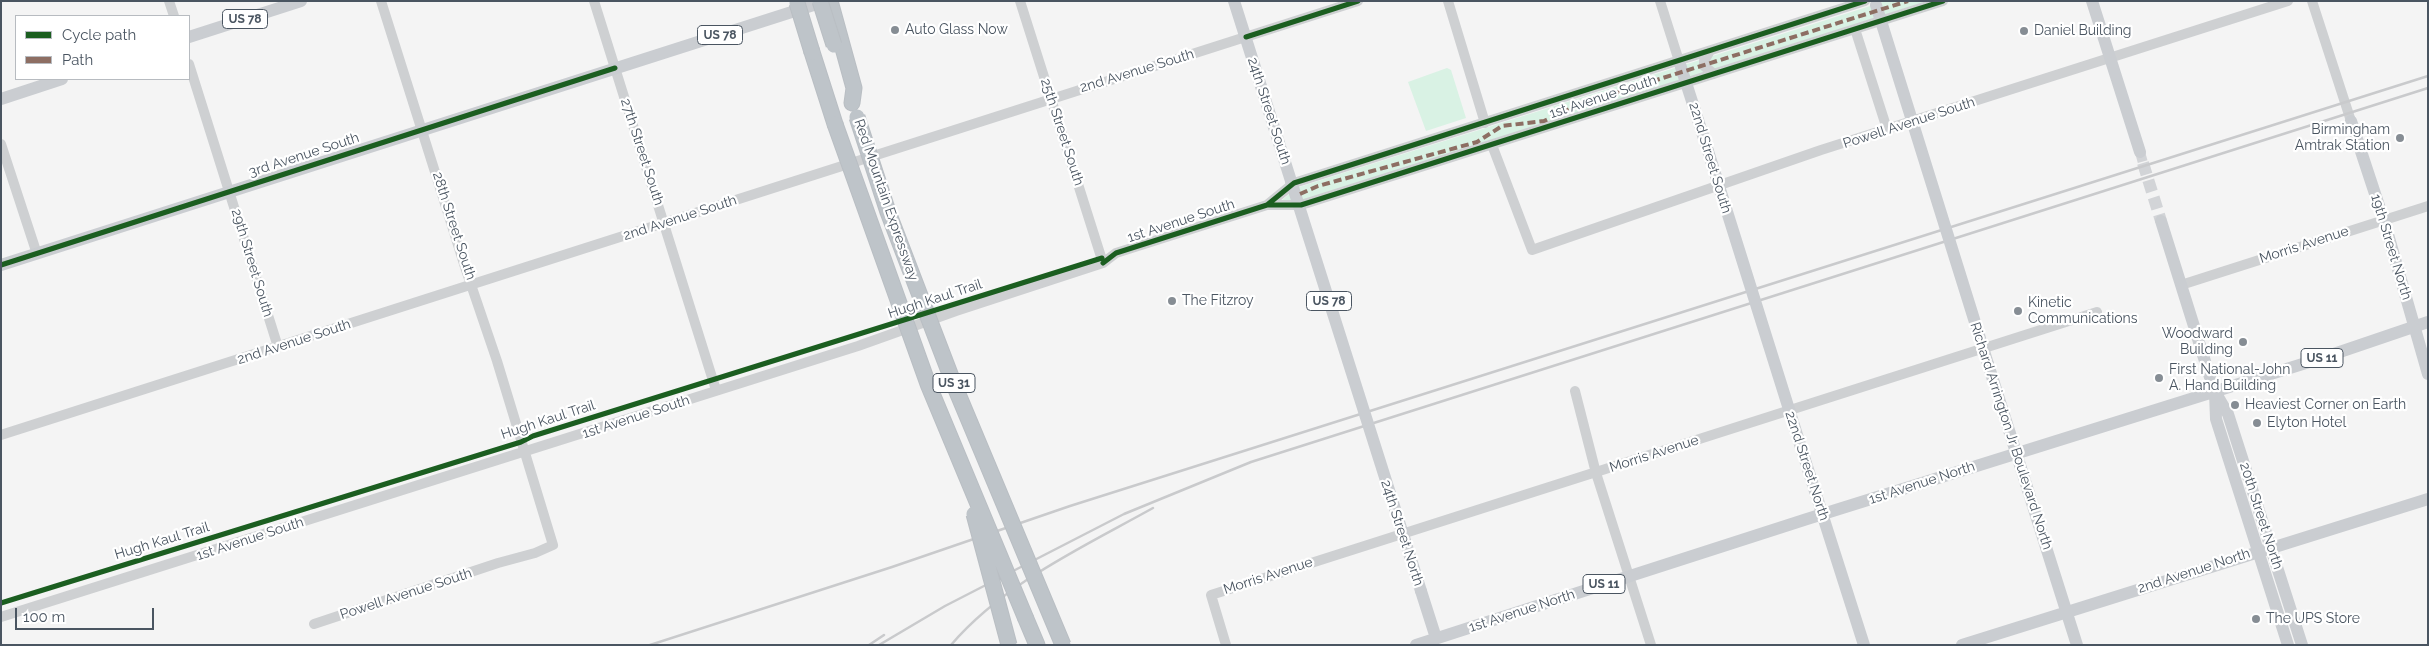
<!DOCTYPE html>
<html>
<head>
<meta charset="utf-8">
<style>
	body { margin:0 }
	#map { position:relative; width:2429px; height:646px; overflow:hidden; background:#f4f4f4; font-family:Raleway,sans-serif }
	canvas { display:block }
	.frame { position:absolute; inset:0; border:2px solid #4a5561; pointer-events:none }
	.legend { position:absolute; left:15px; top:15px; width:175px; height:65px; box-sizing:border-box; background:#fff; border:1px solid #b7bbc0; margin:0; padding:6px 9px; list-style:none; font-size:15px; color:#4a5561 }
	.legend li { display:flex; align-items:center; gap:10px; height:25px }
	.legend b { width:25px; border:1px solid #b7bbc0 }
	.scale { position:absolute; left:15px; top:608px; width:139px; height:22px; box-sizing:border-box; border:2px solid #4a5561; border-top:0; padding-left:6px; font-size:15px; line-height:18px; white-space:nowrap; color:#4a5561; -webkit-text-stroke:4px #fff; paint-order:stroke }
</style>
</head>
<body>
<div id="map">
<canvas width="2429" height="646"></canvas>
<div class="frame"></div>
<ul class="legend">
<li><b style="height:6px;background:#1b5e20"></b>Cycle path</li>
<li><b style="height:6px;background:#8d6e63"></b>Path</li>
</ul>
<div class="scale">100 m</div>
</div>
<script>
const g = document.querySelector('canvas').getContext('2d');
g.lineJoin = 'round';
function fill(path, color) {
  g.fillStyle = color;
  g.fill(path, 'evenodd');
}
function stroke(path, color, width, dash) {
  g.strokeStyle = color;
  g.lineWidth = width;
  g.lineCap = dash ? 'butt' : 'round';
  g.setLineDash(dash || []);
  g.stroke(path);
}
function drawText(font, color, halo, rows, align = 'center') {
  g.font = font + ' Raleway,sans-serif';
  g.lineWidth = 4.5;
  g.setLineDash([]);
  g.textBaseline = 'middle';
  g.strokeStyle = halo;
  g.fillStyle = color;
  for (const [text, x, y, turn = 0] of rows) {
    g.save();
    g.translate(x, y);
    g.rotate((+turn || 0) * Math.PI / 180);
    g.textAlign = isNaN(turn) ? turn : align;
    if (halo) g.strokeText(text, 0, 0);
    g.fillText(text, 0, 0);
    g.restore();
  }
}
const green = new Path2D(`
	M 1886,1 L 1928,1 L 1300,201 L 1281,201 L 1296,188 Z
	M 1447,68 L 1451,70 L 1466,118 L 1426,131 L 1408,82 Z`);
const minorTunnel = new Path2D(`
	M 2140,152 L 2143,163`);
const majorTunnel = new Path2D(`
	M 2143,163 L 2161,221`);
const minor = new Path2D(`
	M 169,1 L 174,16
	M 594,1 L 716,390
	M 1020,1 L 1103,263
	M 1448,1 L 1485,123
	M 1660,1 L 1679,61
	M 2312,1 L 2351,121
	M 1855,29 L 1887,129
	M 1710,51 L 1704,61 L 1704,66 L 1714,74
	M 189,64 L 278,347
	M 1,144 L 37,254
	M 1492,145 L 1532,250 L 1821,150 L 2288,1
	M 1267,205 L 1294,183 L 1865,1
	M 2181,285 L 2428,206
	M 1575,391 L 1596,473 L 1651,645
	M 1,435 L 1358,1
	M 1,617 L 858,346 L 956,311 L 1103,263 L 1116,253 L 1267,205 L 1301,205 L 1943,1
	M 314,624 L 498,563 L 535,553 L 553,545 L 497,361 L 465,267 L 381,1
	M 1226,645 L 1211,595 L 2097,312`);
const major = new Path2D(`
	M 1234,1 L 1291,181
	M 2092,1 L 2140,152
	M 189,37 L 301,1
	M 1679,61 L 1708,151
	M 1,99 L 62,79
	M 2351,121 L 2385,224 L 2428,374
	M 2161,221 L 2214,390 L 2228,414 L 2302,645
	M 1,265 L 826,1
	M 1988,364 L 2077,645
	M 2215,393 L 2216,419 L 2288,645
	M 1798,438 L 1864,645
	M 1421,591 L 1436,638
	M 1416,645 L 1807,519 L 2325,357 L 2428,322
	M 1962,645 L 2428,499`);
const highway = new Path2D(`
	M 830,1 L 854,88 L 852,103
	M 812,52 L 835,124
	M 1026,619 L 1037,645`);
const rail = new Path2D(`
	M 650,645 L 892,567 L 1070,506 L 2428,76
	M 869,645 L 884,635
	M 879,645 L 945,606 L 1124,514 L 1251,462 L 2428,88
	M 951,645 C 1004,583 1083,547 1153,508`);
const majorBridge = new Path2D(`
	M 1876,5 L 1988,364
	M 1708,151 L 1798,438
	M 1291,181 L 1421,591`);
const highwayBridge = new Path2D(`
	M 820,1 L 834,45
	M 797,3 L 812,52
	M 857,117 L 888,212 L 955,387 L 1063,645
	M 835,124 L 928,384 L 1026,619
	M 974,514 L 1009,645`);
const quiet = new Path2D(`
	M 1300,194 L 1318,186 L 1477,142 L 1502,126 L 1544,121 L 1580,104 L 1908,1`);
const cycleway = new Path2D(`
	M 1246,37 L 1358,1
	M 1267,205 L 1294,183 L 1865,1
	M 1103,263 L 1116,253 L 1267,205 L 1301,205 L 1943,1
	M 1,265 L 615,68
	M 1,603 L 521,442 L 533,436 L 1102,258`);
const markers = [
	[895,30,5,"#868d94"],
	[2024,31,5,"#868d94"],
	[2400,138,5,"#868d94"],
	[1172,301,5,"#868d94"],
	[2018,311,5,"#868d94"],
	[2243,342,5,"#868d94"],
	[2159,378,5,"#868d94"],
	[2235,405,5,"#868d94"],
	[2257,423,5,"#868d94"],
	[2256,619,5,"#868d94"]
];
const shields = [
	[245,19,45],
	[720,35,45],
	[1329,301,45],
	[2322,358,42],
	[954,383,42],
	[1604,584,42]
];
const shieldNames = [
	["US 78",245,19],
	["US 78",720,35],
	["US 78",1329,301],
	["US 11",2322,358],
	["US 31",954,383],
	["US 11",1604,584]
];
const poiNames = [
	["Auto Glass Now",905,30],
	["Daniel Building",2034,31],
	["Birmingham",2390,130,"right"],
	["Amtrak Station",2390,146,"right"],
	["The Fitzroy",1182,301],
	["Kinetic",2028,303],
	["Communications",2028,319],
	["Woodward",2233,334,"right"],
	["Building",2233,350,"right"],
	["First National-John",2169,370],
	["A. Hand Building",2169,386],
	["Heaviest Corner on Earth",2245,405],
	["Elyton Hotel",2267,423],
	["The UPS Store",2266,619]
];
const streetNames = [
	["2nd Avenue South",1137,71,-17],
	["1st Avenue South",1603,97,-18],
	["24th Street South",1269,111,72],
	["Powell Avenue South",1909,123,-18],
	["25th Street South",1062,132,72],
	["27th Street South",642,152,72],
	["3rd Avenue South",304,155,-18],
	["22nd Street South",1710,158,73],
	["Red Mountain Expressway",886,200,71],
	["2nd Avenue South",680,218,-18],
	["1st Avenue South",1181,221,-18],
	["28th Street South",454,226,72],
	["Morris Avenue",2304,245,-18],
	["19th Street North",2391,247,73],
	["29th Street South",252,263,73],
	["Hugh Kaul Trail",935,299,-18],
	["2nd Avenue South",294,342,-18],
	["1st Avenue South",636,417,-18],
	["Hugh Kaul Trail",548,420,-18],
	["Richard Arrington Jr Boulevard North",2011,436,72],
	["Morris Avenue",1654,454,-18],
	["22nd Street North",1807,466,72],
	["1st Avenue North",1922,483,-18],
	["20th Street North",2261,516,72],
	["24th Street North",1402,533,72],
	["1st Avenue South",250,539,-18],
	["Hugh Kaul Trail",162,541,-17],
	["2nd Avenue North",2194,571,-18],
	["Morris Avenue",1268,576,-18],
	["Powell Avenue South",406,594,-18],
	["1st Avenue North",1522,611,-18]
];
fill(green, '#d9f2e4');
stroke(minorTunnel, '#d2d4d7', 10, [10, 5]);
stroke(majorTunnel, '#d2d4d7', 12, [12, 6]);
stroke(highway, '#b9bec3', 17);
stroke(minor, '#ced0d2', 10);
stroke(major, '#cacdd1', 12);
stroke(highway, '#bec4c9', 15);
stroke(rail, '#c9cacc', 2.5);
stroke(highwayBridge, '#b9bec3', 17, []);
stroke(majorBridge, '#cacdd1', 12);
stroke(highwayBridge, '#bec4c9', 15);
stroke(quiet, '#8d6e63', 4, [8, 4]);
stroke(cycleway, '#1b5e20', 5);
for (const [x, y, r, color] of markers) {
  const dot = new Path2D();
  dot.arc(x, y, r, 0, 2 * Math.PI);
  g.fillStyle = color;
  g.fill(dot);
  stroke(dot, '#fff', 2);
}
for (const [x, y, w] of shields) {
  const box = new Path2D();
  box.roundRect(x - w / 2, y - 9.5, w, 19, 4);
  g.fillStyle = '#fff';
  g.fill(box);
  stroke(box, '#4a5561', 1);
}
drawText('bold 12px', '#4a5561', null, shieldNames);
drawText('14px', '#4a5561', '#fff', poiNames, 'left');
drawText('14px', '#4a5561', '#fff', streetNames);
</script>
</body>
</html>
